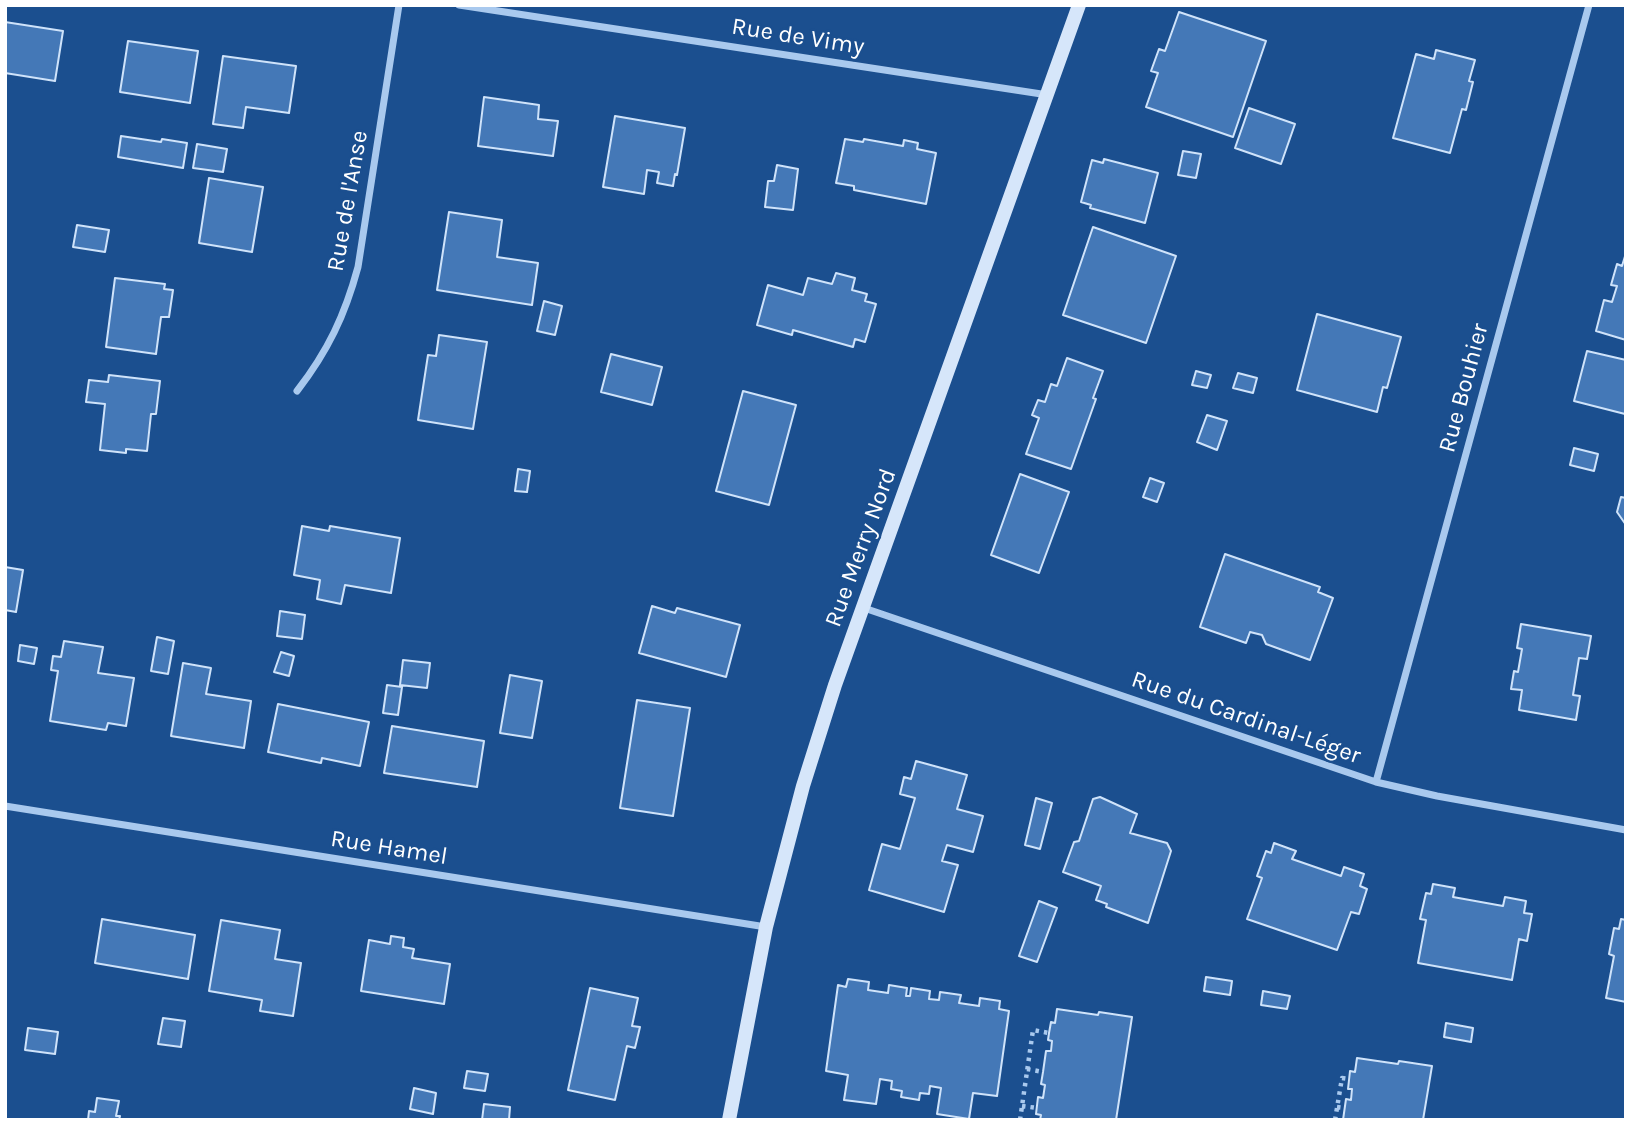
<!DOCTYPE html>
<html>
<head>
<meta charset="utf-8">
<style>
	body { margin:0 }
	#map { position:relative; width:1631px; height:1125px; overflow:hidden; background:#1b4f8f; font-family:Karla,sans-serif }
	canvas { display:block }
	.frame { position:absolute; inset:0; border:7px solid #fff; pointer-events:none }
</style>
</head>
<body>
<div id="map">
<canvas width="1631" height="1125"></canvas>
<div class="frame"></div>
</div>
<script>
const g = document.querySelector('canvas').getContext('2d');
g.lineJoin = 'round';
function fill(path, color) {
  g.fillStyle = color;
  g.fill(path, 'evenodd');
}
function stroke(path, color, width, dash) {
  g.strokeStyle = color;
  g.lineWidth = width;
  g.lineCap = dash ? 'butt' : 'round';
  g.setLineDash(dash || []);
  g.stroke(path);
}
function drawText(font, color, halo, rows, align = 'center') {
  g.font = font + ' Karla,sans-serif';
  g.lineWidth = 5;
  g.setLineDash([]);
  g.textBaseline = 'middle';
  g.strokeStyle = halo;
  g.fillStyle = color;
  for (const [text, x, y, turn = 0] of rows) {
    g.save();
    g.translate(x, y);
    g.rotate((+turn || 0) * Math.PI / 180);
    g.textAlign = isNaN(turn) ? turn : align;
    if (halo) g.strokeText(text, 0, 0);
    g.fillText(text, 0, 0);
    g.restore();
  }
}
const building = new Path2D(`
	M 1179,12 L 1266,41 L 1233,137 L 1146,107 L 1158,73 L 1151,71 L 1159,49 L 1165,51 Z
	M 5,22 L 63,31 L 55,81 L 5,73 Z
	M 128,41 L 198,51 L 190,103 L 120,92 Z
	M 1436,50 L 1475,60 L 1469,81 L 1473,82 L 1466,110 L 1462,109 L 1450,153 L 1393,138 L 1416,54 L 1434,59 Z
	M 223,56 L 296,66 L 289,113 L 246,107 L 243,128 L 213,124 Z
	M 484,97 L 539,105 L 538,119 L 558,121 L 553,156 L 478,146 Z
	M 1249,108 L 1295,124 L 1281,164 L 1235,148 Z
	M 615,116 L 685,128 L 677,175 L 675,174 L 673,186 L 657,183 L 659,172 L 647,170 L 644,194 L 603,187 Z
	M 121,136 L 161,142 L 162,139 L 187,143 L 183,168 L 118,157 Z
	M 845,139 L 863,142 L 864,139 L 903,146 L 904,140 L 918,143 L 917,149 L 936,153 L 926,204 L 854,190 L 854,186 L 836,183 Z
	M 197,144 L 227,149 L 223,172 L 193,168 Z
	M 1183,151 L 1201,154 L 1196,178 L 1178,175 Z
	M 1104,159 L 1158,173 L 1145,223 L 1090,208 L 1091,205 L 1081,202 L 1092,160 L 1103,163 Z
	M 777,165 L 798,169 L 793,210 L 765,207 L 768,181 L 774,181 Z
	M 209,178 L 263,187 L 252,252 L 199,243 Z
	M 449,212 L 502,220 L 497,257 L 538,263 L 532,305 L 437,290 Z
	M 77,225 L 109,230 L 105,252 L 73,247 Z
	M 1093,227 L 1176,256 L 1146,343 L 1063,315 Z
	M 1626,253 L 1626,340 L 1596,331 L 1604,300 L 1612,302 L 1617,286 L 1611,285 L 1617,264 L 1622,266 Z
	M 836,273 L 855,278 L 852,290 L 867,294 L 865,301 L 876,304 L 865,342 L 855,339 L 853,347 L 793,330 L 792,335 L 757,325 L 768,285 L 803,295 L 808,278 L 832,284 Z
	M 115,278 L 165,284 L 164,289 L 173,290 L 169,317 L 161,317 L 156,354 L 106,347 Z
	M 544,301 L 562,306 L 555,335 L 537,331 Z
	M 1317,314 L 1401,337 L 1387,388 L 1383,387 L 1377,412 L 1297,390 Z
	M 439,335 L 487,342 L 473,429 L 418,420 L 428,355 L 436,356 Z
	M 1587,351 L 1626,360 L 1625,414 L 1574,401 Z
	M 611,354 L 662,367 L 652,405 L 601,392 Z
	M 1067,358 L 1103,371 L 1093,398 L 1096,399 L 1071,469 L 1026,454 L 1039,418 L 1032,415 L 1038,400 L 1045,402 L 1051,384 L 1057,386 Z
	M 1196,371 L 1211,375 L 1207,388 L 1192,385 Z
	M 1238,373 L 1257,378 L 1253,393 L 1233,388 Z
	M 109,375 L 160,381 L 156,414 L 151,414 L 147,451 L 126,449 L 126,453 L 100,450 L 105,404 L 86,402 L 89,380 L 108,382 Z
	M 743,391 L 796,405 L 769,505 L 716,491 Z
	M 1207,415 L 1227,421 L 1217,450 L 1197,442 Z
	M 1574,448 L 1598,454 L 1594,471 L 1570,465 Z
	M 518,469 L 530,471 L 527,492 L 515,491 Z
	M 1020,474 L 1069,492 L 1039,573 L 991,555 Z
	M 1150,478 L 1164,483 L 1157,502 L 1143,497 Z
	M 1621,497 L 1626,498 L 1626,525 L 1617,512 Z
	M 302,526 L 329,531 L 330,526 L 400,538 L 391,593 L 345,585 L 341,604 L 317,599 L 320,580 L 294,575 Z
	M 1225,554 L 1320,587 L 1318,592 L 1333,598 L 1310,660 L 1266,644 L 1262,635 L 1250,632 L 1246,643 L 1200,627 Z
	M 5,567 L 23,570 L 16,612 L 5,610 Z
	M 652,606 L 675,613 L 677,608 L 740,625 L 726,677 L 639,653 Z
	M 280,611 L 305,615 L 302,639 L 277,636 Z
	M 1521,624 L 1591,636 L 1587,659 L 1579,658 L 1573,695 L 1580,696 L 1576,720 L 1519,710 L 1522,690 L 1511,689 L 1514,671 L 1518,672 L 1522,649 L 1517,648 Z
	M 157,637 L 174,641 L 168,674 L 151,671 Z
	M 64,641 L 103,647 L 98,673 L 134,678 L 126,726 L 108,723 L 106,730 L 50,721 L 58,671 L 51,670 L 53,656 L 61,657 Z
	M 20,645 L 37,648 L 34,664 L 18,661 Z
	M 281,652 L 294,656 L 289,676 L 274,672 Z
	M 403,660 L 430,663 L 427,688 L 400,685 Z
	M 183,663 L 211,668 L 206,694 L 251,701 L 244,748 L 171,736 Z
	M 510,675 L 542,681 L 532,738 L 500,733 Z
	M 387,685 L 402,687 L 398,715 L 383,713 Z
	M 637,700 L 690,708 L 673,816 L 620,808 Z
	M 278,704 L 369,722 L 360,766 L 322,758 L 321,763 L 268,752 Z
	M 392,726 L 484,741 L 477,787 L 384,773 Z
	M 916,761 L 967,775 L 957,809 L 983,816 L 973,852 L 947,845 L 942,861 L 958,865 L 944,912 L 869,890 L 882,844 L 900,849 L 915,798 L 900,794 L 904,777 L 911,779 Z
	M 1100,797 L 1137,814 L 1130,833 L 1167,843 L 1171,851 L 1148,923 L 1106,907 L 1107,904 L 1096,900 L 1101,886 L 1063,872 L 1074,842 L 1079,841 L 1093,799 Z
	M 1036,798 L 1052,803 L 1040,849 L 1025,845 Z
	M 1274,843 L 1296,851 L 1292,859 L 1341,876 L 1344,867 L 1364,874 L 1360,886 L 1367,889 L 1359,914 L 1351,912 L 1337,950 L 1247,919 L 1262,878 L 1257,876 L 1266,851 L 1271,853 Z
	M 1433,884 L 1455,888 L 1453,897 L 1503,906 L 1505,897 L 1526,901 L 1524,913 L 1532,914 L 1527,941 L 1519,939 L 1512,980 L 1418,963 L 1426,920 L 1420,919 L 1426,893 L 1431,894 Z
	M 1039,901 L 1057,908 L 1037,962 L 1019,956 Z
	M 102,919 L 195,935 L 188,979 L 95,963 Z
	M 1621,919 L 1626,920 L 1626,1002 L 1606,998 L 1614,956 L 1609,954 L 1614,928 L 1619,929 Z
	M 221,920 L 280,930 L 275,959 L 301,963 L 293,1016 L 260,1011 L 262,1000 L 209,991 Z
	M 391,936 L 404,938 L 403,947 L 414,949 L 412,958 L 450,964 L 444,1004 L 361,991 L 369,940 L 390,944 Z
	M 1206,977 L 1232,981 L 1230,995 L 1204,991 Z
	M 848,979 L 869,982 L 868,990 L 888,993 L 889,985 L 907,988 L 906,996 L 910,996 L 911,988 L 930,991 L 929,999 L 939,1000 L 940,992 L 961,995 L 959,1003 L 979,1006 L 980,998 L 1000,1001 L 999,1009 L 1009,1011 L 997,1096 L 973,1093 L 969,1119 L 937,1114 L 941,1088 L 930,1086 L 929,1094 L 920,1093 L 919,1100 L 901,1097 L 902,1091 L 891,1089 L 892,1081 L 880,1079 L 876,1104 L 844,1100 L 848,1075 L 826,1071 L 838,985 L 846,987 Z
	M 590,988 L 638,998 L 632,1026 L 640,1027 L 635,1048 L 627,1046 L 615,1100 L 568,1090 Z
	M 1263,991 L 1290,996 L 1287,1009 L 1261,1005 Z
	M 1057,1009 L 1098,1015 L 1099,1012 L 1132,1017 L 1116,1120 L 1040,1120 L 1041,1115 L 1036,1114 L 1038,1097 L 1043,1098 L 1045,1085 L 1041,1084 L 1043,1072 L 1046,1051 L 1051,1051 L 1052,1041 L 1048,1040 L 1049,1033 L 1051,1022 L 1055,1023 Z
	M 163,1018 L 185,1021 L 181,1047 L 158,1044 Z
	M 1446,1023 L 1473,1028 L 1471,1042 L 1444,1037 Z
	M 28,1028 L 58,1032 L 55,1054 L 25,1050 Z
	M 1357,1058 L 1398,1064 L 1399,1061 L 1432,1066 L 1423,1120 L 1343,1120 L 1346,1099 L 1351,1100 L 1352,1089 L 1348,1089 L 1350,1071 L 1355,1072 Z
	M 467,1071 L 488,1074 L 485,1091 L 464,1088 Z
	M 414,1088 L 436,1093 L 433,1114 L 410,1109 Z
	M 97,1098 L 119,1101 L 116,1116 L 120,1116 L 119,1120 L 88,1120 L 89,1111 L 95,1112 Z
	M 484,1104 L 510,1107 L 509,1120 L 482,1120 Z`);
const path = new Path2D(`
	M 1027,1069 L 1043,1072
	M 1022,1106 L 1037,1108
	M 1337,1107 L 1345,1108
	M 1020,1120 L 1033,1030 L 1049,1033
	M 1335,1120 L 1342,1078 L 1349,1079`);
const street = new Path2D(`
	M 459,5 L 1048,95
	M 297,391 C 328,351 345,315 358,267 L 399,5
	M 864,608 L 1376,782 L 1437,796 L 1626,830
	M 1376,782 L 1589,5
	M 5,806 L 766,927`);
const secondary = new Path2D(`
	M 729,1120 L 766,927 L 803,786 L 835,685 L 1079,5`);
const streetNames = [
	["Rue de Vimy",798,37,9],
	["Rue de l'Anse",348,201,-80],
	["Rue Bouhier",1464,388,-75],
	["Rue Merry Nord",861,548,-70],
	["Rue du Cardinal-Léger",1246,718,19],
	["Rue Hamel",389,848,9]
];
fill(building, '#4478b7');
stroke(building, '#cfe3fa', 2);
stroke(path, '#a9c9ee', 4.5, [3.5, 5]);
stroke(street, '#a9c9ee', 7);
stroke(secondary, '#d6e6fa', 14);
drawText('24px', '#fff', '#1b4f8f', streetNames);
</script>
</body>
</html>
